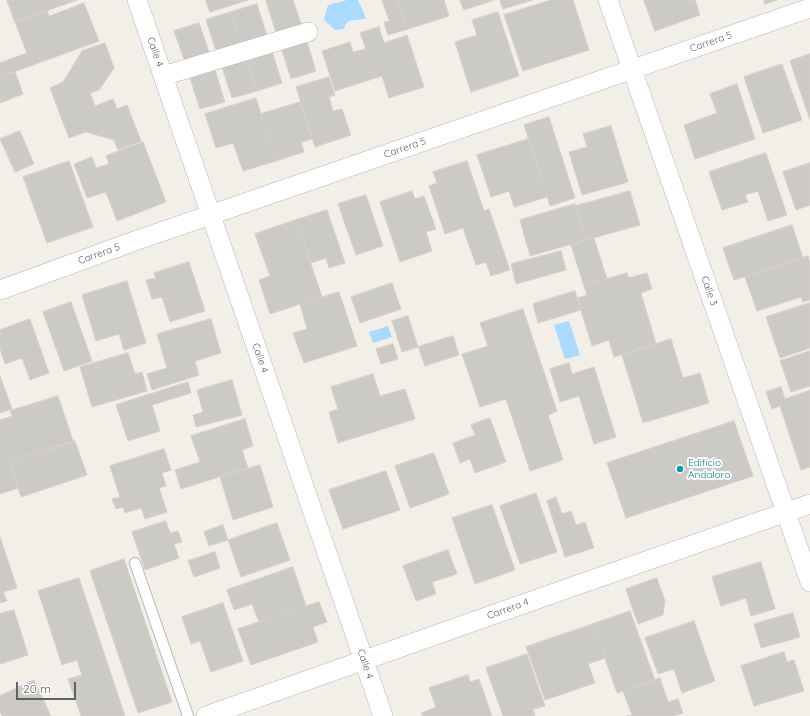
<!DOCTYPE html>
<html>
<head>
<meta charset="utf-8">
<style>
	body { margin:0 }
	#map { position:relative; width:810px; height:716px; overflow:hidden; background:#f1efe8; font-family:Quicksand,sans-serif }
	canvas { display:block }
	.scale { position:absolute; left:16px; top:682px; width:60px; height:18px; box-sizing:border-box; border:2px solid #5f6368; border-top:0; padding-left:5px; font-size:12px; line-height:14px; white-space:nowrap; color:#5f6368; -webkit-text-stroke:3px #fff; paint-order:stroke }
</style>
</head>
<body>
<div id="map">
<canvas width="810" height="716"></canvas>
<div class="scale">20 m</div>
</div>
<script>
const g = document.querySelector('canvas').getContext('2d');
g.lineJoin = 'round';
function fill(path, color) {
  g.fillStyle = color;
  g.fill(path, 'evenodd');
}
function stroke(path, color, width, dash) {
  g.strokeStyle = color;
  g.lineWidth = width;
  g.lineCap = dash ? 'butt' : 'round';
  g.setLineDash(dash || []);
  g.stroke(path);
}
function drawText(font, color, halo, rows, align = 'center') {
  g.font = font + ' Quicksand,sans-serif';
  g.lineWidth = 4;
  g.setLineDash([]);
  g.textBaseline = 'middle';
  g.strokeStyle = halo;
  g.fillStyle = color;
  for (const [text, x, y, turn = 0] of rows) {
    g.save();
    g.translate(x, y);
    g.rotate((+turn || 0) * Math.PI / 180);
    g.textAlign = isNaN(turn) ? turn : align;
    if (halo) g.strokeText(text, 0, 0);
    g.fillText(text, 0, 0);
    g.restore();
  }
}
const water = new Path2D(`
	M 347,0 L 358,0 L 366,18 C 357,22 347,16 344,29 L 335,30 L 324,20 L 328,5 Z
	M 569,321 L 580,355 L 565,359 L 554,325 Z
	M 388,326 L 392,337 L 373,343 L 369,332 Z`);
const building = new Path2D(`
	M 7,0 L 77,0 L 15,22 Z
	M 206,0 L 248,0 L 210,12 Z
	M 266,0 L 293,0 L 301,24 L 276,32 Z
	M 382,0 L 398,0 L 408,29 L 388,35 L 384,22 L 389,21 Z
	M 398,0 L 444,0 L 449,16 L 408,29 Z
	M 460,0 L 494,0 L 464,10 Z
	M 500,0 L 533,0 L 503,9 Z
	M 551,0 L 573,0 L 589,50 L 523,71 L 504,15 Z
	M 644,0 L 695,0 L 700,15 L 655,31 Z
	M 764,0 L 777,0 L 765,4 Z
	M 84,3 L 99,41 L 0,77 L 0,63 L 27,53 L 15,22 L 47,11 L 49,16 Z
	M 257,4 L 267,36 L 242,43 L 231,12 Z
	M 231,12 L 242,43 L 216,51 L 206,20 Z
	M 498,12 L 519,76 L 471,92 L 455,42 L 477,35 L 472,20 Z
	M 199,23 L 210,55 L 185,62 L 174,31 Z
	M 379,27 L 384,43 L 407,35 L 424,87 L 389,98 L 382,76 L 335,91 L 322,51 L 350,42 L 353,52 L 366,49 L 360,33 Z
	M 306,39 L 316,71 L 291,79 L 281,47 Z
	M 105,43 L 114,68 L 99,90 L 90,93 L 95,106 L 113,99 L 117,109 L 127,105 L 141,141 L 118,150 L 114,140 L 86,132 L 69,138 L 50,88 L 63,82 L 82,51 Z
	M 272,51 L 282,83 L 257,91 L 247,59 Z
	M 810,54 L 810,120 L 790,61 Z
	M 247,59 L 257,91 L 232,98 L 222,67 Z
	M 782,64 L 802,120 L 763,133 L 744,77 Z
	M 215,70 L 225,102 L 200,109 L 190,78 Z
	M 15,72 L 23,94 L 0,103 L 0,77 Z
	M 329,77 L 335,95 L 329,97 L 333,111 L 342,109 L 351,135 L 315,147 L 296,87 Z
	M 737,84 L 755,139 L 695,159 L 684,125 L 717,113 L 710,94 Z
	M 256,98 L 276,161 L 243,171 L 233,143 L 216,148 L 205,114 Z
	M 300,102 L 312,139 L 301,142 L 304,152 L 276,161 L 261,114 Z
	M 549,117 L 575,198 L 550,206 L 524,125 Z
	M 611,126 L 628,182 L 582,195 L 569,152 L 587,147 L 583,134 Z
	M 20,131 L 34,164 L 15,172 L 0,139 Z
	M 528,139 L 547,197 L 514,207 L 509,191 L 491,197 L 477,155 Z
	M 143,142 L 166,202 L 117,221 L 106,192 L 87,198 L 74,164 L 92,157 L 96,168 L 109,164 L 106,156 Z
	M 766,153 L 787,215 L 768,221 L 758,191 L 745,195 L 748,202 L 722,210 L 709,172 Z
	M 69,161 L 93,227 L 47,243 L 23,177 Z
	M 467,161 L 484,211 L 489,209 L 510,270 L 491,276 L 486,262 L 476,265 L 463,228 L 445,234 L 429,186 L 437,183 L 433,172 Z
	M 810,163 L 810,205 L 796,210 L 783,172 Z
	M 412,191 L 415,199 L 424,196 L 436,229 L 426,232 L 432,251 L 400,262 L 380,202 Z
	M 630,191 L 640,225 L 586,240 L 576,206 Z
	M 366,195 L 383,246 L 356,255 L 338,204 Z
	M 575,204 L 586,240 L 530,256 L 520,220 Z
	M 327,210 L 345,263 L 329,268 L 326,258 L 311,263 L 296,220 Z
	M 296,220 L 322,297 L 270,314 L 259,280 L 270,276 L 255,234 Z
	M 792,225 L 803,258 L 734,280 L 723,248 Z
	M 594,238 L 607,279 L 584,286 L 571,245 Z
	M 561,251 L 566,270 L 516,284 L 511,264 Z
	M 808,256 L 810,264 L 810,300 L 803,302 L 801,297 L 757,311 L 745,277 Z
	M 189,262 L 205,311 L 170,322 L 162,297 L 152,299 L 146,280 L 156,278 L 154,273 Z
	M 627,273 L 629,278 L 647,273 L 652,289 L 641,293 L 656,344 L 614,357 L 609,340 L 592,346 L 577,298 L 587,295 L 584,286 Z
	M 127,281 L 146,343 L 124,350 L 119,334 L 96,341 L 82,295 Z
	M 392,283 L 401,309 L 360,323 L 351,297 Z
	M 575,291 L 581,310 L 538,323 L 533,304 Z
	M 339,292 L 357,346 L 304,363 L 293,333 L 307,329 L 300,304 Z
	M 71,302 L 92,361 L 64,371 L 43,312 Z
	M 810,303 L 810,348 L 780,358 L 766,317 Z
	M 523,309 L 557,411 L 548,415 L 563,460 L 530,471 L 506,399 L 480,407 L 462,354 L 488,346 L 480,323 Z
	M 408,316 L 418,347 L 402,352 L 392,321 Z
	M 30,319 L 49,373 L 30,380 L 22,358 L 5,364 L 0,348 L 0,330 Z
	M 211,319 L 221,353 L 195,361 L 199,375 L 152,390 L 147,374 L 167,368 L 157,334 Z
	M 453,336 L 459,355 L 425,366 L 418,347 Z
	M 671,339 L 683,378 L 700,373 L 709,403 L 643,423 L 622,355 Z
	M 393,344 L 398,359 L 381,364 L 376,349 Z
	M 810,351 L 810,386 L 791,392 L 780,361 Z
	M 128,353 L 135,374 L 142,372 L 147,391 L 92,407 L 80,367 Z
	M 569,363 L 572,374 L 594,367 L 616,437 L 594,444 L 579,396 L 560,402 L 550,369 Z
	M 373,374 L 380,396 L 405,389 L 415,419 L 338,443 L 329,412 L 338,409 L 331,387 Z
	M 0,376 L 12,409 L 0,413 Z
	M 232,380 L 242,415 L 196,427 L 193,415 L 203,412 L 197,390 Z
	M 188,382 L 191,393 L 152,405 L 160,431 L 128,441 L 116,405 Z
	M 781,387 L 785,399 L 810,390 L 810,467 L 801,470 L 780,406 L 772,409 L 766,392 Z
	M 58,396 L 73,441 L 10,462 L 18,488 L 0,494 L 0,420 L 12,416 L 10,411 Z
	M 490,418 L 506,462 L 475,473 L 470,459 L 460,463 L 453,443 L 475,435 L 471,425 Z
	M 245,419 L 253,446 L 242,450 L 248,468 L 181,489 L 175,470 L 200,462 L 191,436 Z
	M 734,421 L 753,476 L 626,518 L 607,463 Z
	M 75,441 L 87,475 L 21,497 L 10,462 Z
	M 164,449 L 171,470 L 162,473 L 166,486 L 159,488 L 167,512 L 145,519 L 141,508 L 125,513 L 123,507 L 116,509 L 112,499 L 120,497 L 110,466 Z
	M 434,453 L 449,494 L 410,508 L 395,466 Z
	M 260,465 L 273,507 L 233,520 L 220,477 Z
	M 386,471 L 400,510 L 343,529 L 329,490 Z
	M 536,493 L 557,552 L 520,564 L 500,506 Z
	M 556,497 L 562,514 L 571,511 L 576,525 L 585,522 L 594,548 L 565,557 L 547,501 Z
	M 492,505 L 515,570 L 475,584 L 452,518 Z
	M 166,521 L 170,533 L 178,531 L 182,542 L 174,544 L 179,558 L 145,570 L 132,532 Z
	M 277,523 L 290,560 L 241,577 L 228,540 Z
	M 223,525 L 228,540 L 209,546 L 204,532 Z
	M 0,537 L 17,588 L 3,592 L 7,601 L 0,603 Z
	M 448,550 L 457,574 L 432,582 L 436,594 L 416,601 L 403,566 Z
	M 215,552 L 220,568 L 194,577 L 188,561 Z
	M 124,559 L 172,702 L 138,713 L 90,571 Z
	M 761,562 L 775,609 L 751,616 L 746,598 L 721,606 L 712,577 Z
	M 293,567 L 306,606 L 259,622 L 252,604 L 234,610 L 227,590 Z
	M 79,578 L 125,716 L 81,716 L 68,679 L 82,675 L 77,660 L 62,665 L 38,591 Z
	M 657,578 L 665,601 L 663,615 L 638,624 L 626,589 Z
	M 319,602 L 327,622 L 313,627 L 318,642 L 251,665 L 238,629 Z
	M 223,603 L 243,661 L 211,672 L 200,641 L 191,644 L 182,617 Z
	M 14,610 L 28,655 L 0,664 L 0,614 Z
	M 630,611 L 655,680 L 617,693 L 593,624 Z
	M 793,613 L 800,637 L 761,648 L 754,624 Z
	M 694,621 L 715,681 L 682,693 L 674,669 L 658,674 L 645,638 Z
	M 593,624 L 605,658 L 588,664 L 595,683 L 545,700 L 526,647 Z
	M 784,652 L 787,662 L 794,660 L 804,691 L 754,706 L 741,666 Z
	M 527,654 L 545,706 L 533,709 L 535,716 L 503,716 L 486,668 Z
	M 468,675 L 470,682 L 479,679 L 492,716 L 423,716 L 421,713 L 436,707 L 429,688 Z
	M 660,678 L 668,702 L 678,699 L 683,713 L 674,716 L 627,716 L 632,715 L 623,691 Z
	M 34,680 L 51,716 L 2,716 L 0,711 L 0,696 Z`);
const service = new Path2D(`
	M 135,563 L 188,716`);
const minor = new Path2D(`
	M 137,0 L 383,716
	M 608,0 L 810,582
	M 163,76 L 308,32
	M 0,290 L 129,243 L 810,8
	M 206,716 L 580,584 L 810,504`);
const markers = [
	[680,469,4,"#0f9aa8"]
];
const streetNames = [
	["Carrera 5",711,42,-19],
	["Calle 4",155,52,71],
	["Carrera 5",405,148,-19],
	["Carrera 5",99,254,-20],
	["Calle 3",709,291,71],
	["Calle 4",260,358,71],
	["Carrera 4",508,609,-20],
	["Calle 4",365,664,71]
];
const cultureNames = [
	["Edificio",688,463],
	["Andaloro",688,475]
];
fill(water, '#aadaff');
fill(building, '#cccac5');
stroke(building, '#d6d1c6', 1);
stroke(service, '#b5b8bc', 12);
stroke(minor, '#b5b8bc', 20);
stroke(service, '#fff', 10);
stroke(minor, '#fff', 19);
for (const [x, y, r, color] of markers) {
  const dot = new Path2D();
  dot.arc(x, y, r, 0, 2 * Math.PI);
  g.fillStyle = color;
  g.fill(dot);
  stroke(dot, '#fff', 1.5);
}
drawText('10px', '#5f6368', '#fff', streetNames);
drawText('10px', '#0d838f', '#fff', cultureNames, 'left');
</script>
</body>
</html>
